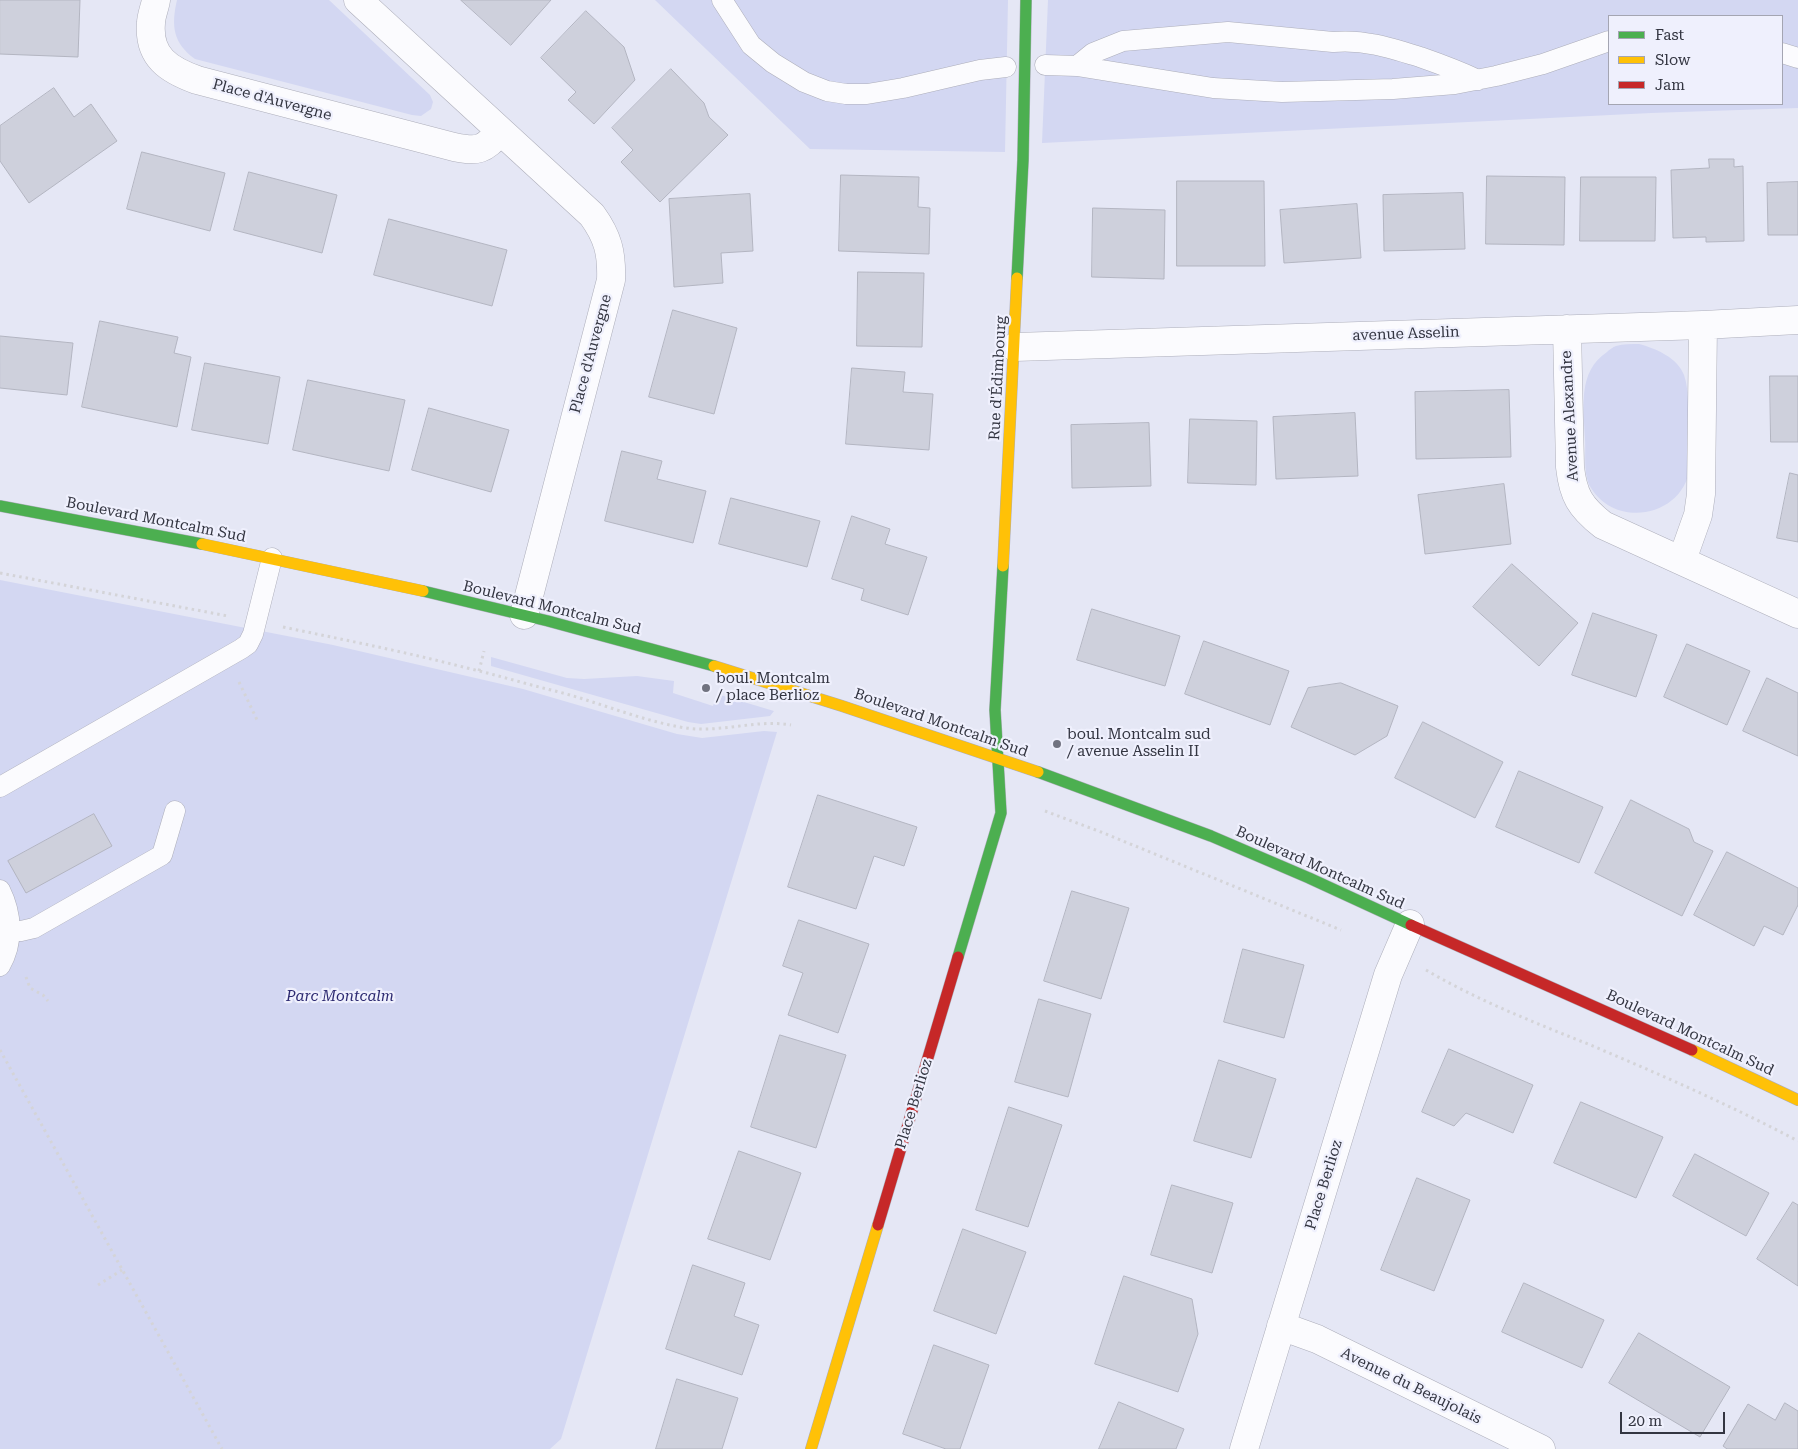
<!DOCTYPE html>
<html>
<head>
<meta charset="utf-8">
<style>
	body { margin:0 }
	#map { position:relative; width:1798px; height:1449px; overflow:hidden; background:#e5e7f5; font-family:"Roboto Serif",serif }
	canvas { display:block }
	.legend { position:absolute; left:1608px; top:15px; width:175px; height:90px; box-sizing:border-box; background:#eff0fd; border:1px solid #a4a5b2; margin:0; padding:6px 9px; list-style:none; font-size:15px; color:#333541 }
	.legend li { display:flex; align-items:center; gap:10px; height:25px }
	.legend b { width:25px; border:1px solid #a4a5b2 }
	.scale { position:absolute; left:1620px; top:1412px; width:105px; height:22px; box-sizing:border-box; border:2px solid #333541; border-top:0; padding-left:6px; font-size:15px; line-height:18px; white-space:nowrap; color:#333541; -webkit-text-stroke:4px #eff0fd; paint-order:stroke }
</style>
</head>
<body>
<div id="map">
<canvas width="1798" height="1449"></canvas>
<ul class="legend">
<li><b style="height:6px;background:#4caf50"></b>Fast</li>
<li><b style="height:6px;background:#ffc107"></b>Slow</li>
<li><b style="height:6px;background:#c62828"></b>Jam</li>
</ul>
<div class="scale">20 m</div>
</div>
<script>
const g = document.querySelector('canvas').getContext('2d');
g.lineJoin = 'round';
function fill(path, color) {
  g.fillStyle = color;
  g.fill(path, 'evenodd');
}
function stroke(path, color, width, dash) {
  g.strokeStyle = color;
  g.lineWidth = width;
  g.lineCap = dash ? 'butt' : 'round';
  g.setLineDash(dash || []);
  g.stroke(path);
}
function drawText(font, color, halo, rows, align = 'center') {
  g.font = font + ' "Roboto Serif",serif';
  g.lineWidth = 4.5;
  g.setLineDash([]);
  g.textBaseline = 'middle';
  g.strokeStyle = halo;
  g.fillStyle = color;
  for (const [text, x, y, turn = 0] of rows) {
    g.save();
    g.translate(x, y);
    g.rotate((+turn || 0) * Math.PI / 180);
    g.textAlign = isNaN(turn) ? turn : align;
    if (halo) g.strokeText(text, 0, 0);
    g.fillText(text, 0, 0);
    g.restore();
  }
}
const green = new Path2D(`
	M 177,0 L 329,0 L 430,95 L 433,102 L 431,109 L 421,116 L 412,115 L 195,59 C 173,43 171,26 177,0 Z
	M 655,0 L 1008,0 L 1005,152 L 810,149 Z
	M 1048,0 L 1798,0 L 1798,108 L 1651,113 L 1042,143 ZM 1609,16 L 1782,16 L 1782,104 L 1609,104 Z
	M 1639,344 C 1655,348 1678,358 1684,375 C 1689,389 1688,409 1688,424 C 1689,438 1691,453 1690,466 C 1685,516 1617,530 1591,488 C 1583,475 1586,454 1585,439 C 1584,408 1577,372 1607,352 C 1609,350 1613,347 1616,346 C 1623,344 1632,344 1639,344 Z
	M 0,580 L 333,645 L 523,689 L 677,734 L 702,738 L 764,731 L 777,732 L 561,1439 L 550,1449 L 0,1449 Z
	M 491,657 L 567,678 L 584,679 L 637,676 L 674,681 L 673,693 L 713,706 L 717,694 L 774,711 L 770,716 L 701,724 L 688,722 L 491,666 Z`);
const building = new Path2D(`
	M 0,0 L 80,0 L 78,57 L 0,54 Z
	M 461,0 L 551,0 L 511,45 Z
	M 586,11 L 624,47 L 635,80 L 594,124 L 568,100 L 576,92 L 541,58 Z
	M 671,69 L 704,103 L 709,117 L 728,135 L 660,202 L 621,162 L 633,150 L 612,128 Z
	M 54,88 L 74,117 L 91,104 L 117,141 L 29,203 L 0,161 L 0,126 Z
	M 142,152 L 225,173 L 210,231 L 127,209 Z
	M 1709,159 L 1734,159 L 1734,167 L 1743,166 L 1744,241 L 1706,242 L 1706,237 L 1673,238 L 1671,170 L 1709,168 Z
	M 249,172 L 337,195 L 322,253 L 234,230 Z
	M 841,175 L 919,177 L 918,207 L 930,208 L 929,254 L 839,251 Z
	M 1487,176 L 1565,177 L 1564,245 L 1486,244 Z
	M 1581,177 L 1656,177 L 1655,241 L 1580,241 Z
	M 1177,181 L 1264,181 L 1265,266 L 1177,266 Z
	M 1798,182 L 1798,235 L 1768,235 L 1767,183 Z
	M 1463,193 L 1465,249 L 1384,251 L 1383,195 Z
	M 750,194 L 753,251 L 721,253 L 723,283 L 674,287 L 669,199 Z
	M 1357,204 L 1361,258 L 1284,263 L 1280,210 Z
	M 1093,208 L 1165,210 L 1164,279 L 1092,277 Z
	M 389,219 L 507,250 L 492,306 L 374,275 Z
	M 858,272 L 924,273 L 922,347 L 857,346 Z
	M 673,310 L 737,328 L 714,414 L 649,397 Z
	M 100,321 L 178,337 L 174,353 L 191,357 L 177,427 L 82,407 Z
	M 0,336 L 73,343 L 67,395 L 0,388 Z
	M 205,363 L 280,377 L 268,444 L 192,430 Z
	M 852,368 L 905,372 L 903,392 L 933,394 L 929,450 L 846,444 Z
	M 1770,376 L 1798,376 L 1798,442 L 1771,442 Z
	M 308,380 L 405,400 L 389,471 L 293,450 Z
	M 1509,390 L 1511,457 L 1416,459 L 1415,392 Z
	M 429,408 L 509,430 L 491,492 L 412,470 Z
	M 1355,413 L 1358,476 L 1276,479 L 1273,417 Z
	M 1190,419 L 1257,421 L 1256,485 L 1188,483 Z
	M 1149,423 L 1151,486 L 1072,488 L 1071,425 Z
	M 622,451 L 662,461 L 657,479 L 706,491 L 693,543 L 605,521 Z
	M 1790,473 L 1798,475 L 1798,542 L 1777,538 Z
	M 1504,484 L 1511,544 L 1425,554 L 1418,495 Z
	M 731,498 L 820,521 L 807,567 L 719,544 Z
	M 852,516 L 890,529 L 885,544 L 927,557 L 908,615 L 861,600 L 864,589 L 832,579 Z
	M 1512,564 L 1578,623 L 1539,666 L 1473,607 Z
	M 1092,609 L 1180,636 L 1165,686 L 1077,660 Z
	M 1593,613 L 1657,635 L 1636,697 L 1572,675 Z
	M 1204,641 L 1289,671 L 1270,725 L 1185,694 Z
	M 1687,644 L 1750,671 L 1727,725 L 1664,697 Z
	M 1767,678 L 1798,693 L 1798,756 L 1743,731 Z
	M 1341,683 L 1398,706 L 1387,736 L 1355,755 L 1291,727 L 1308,688 Z
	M 1423,722 L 1503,762 L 1475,818 L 1395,778 Z
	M 1519,771 L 1603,807 L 1579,863 L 1496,827 Z
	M 818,795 L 917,827 L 904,866 L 874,856 L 856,909 L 788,887 Z
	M 1631,800 L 1689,829 L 1694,842 L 1713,851 L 1682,916 L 1595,873 Z
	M 94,814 L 112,846 L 26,893 L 8,861 Z
	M 1727,852 L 1798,888 L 1798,905 L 1783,935 L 1764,926 L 1754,946 L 1694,915 Z
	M 1072,891 L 1129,908 L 1101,999 L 1044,981 Z
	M 799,920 L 869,944 L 838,1033 L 788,1015 L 803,973 L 783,966 Z
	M 1243,949 L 1304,965 L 1284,1038 L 1224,1022 Z
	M 1039,999 L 1091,1014 L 1068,1097 L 1015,1082 Z
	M 780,1035 L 846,1055 L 816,1148 L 751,1127 Z
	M 1449,1049 L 1533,1085 L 1513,1133 L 1466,1113 L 1454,1126 L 1422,1112 Z
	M 1219,1060 L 1276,1079 L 1251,1158 L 1194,1141 Z
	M 1581,1102 L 1663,1137 L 1636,1198 L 1554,1163 Z
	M 1009,1107 L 1062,1125 L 1028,1227 L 976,1210 Z
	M 739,1151 L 801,1173 L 770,1260 L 708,1239 Z
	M 1695,1154 L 1769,1193 L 1746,1236 L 1673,1196 Z
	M 1417,1178 L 1470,1200 L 1434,1291 L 1381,1270 Z
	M 1172,1185 L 1233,1203 L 1212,1273 L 1151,1255 Z
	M 1793,1202 L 1798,1205 L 1798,1286 L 1757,1259 Z
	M 963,1229 L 1026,1252 L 996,1334 L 934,1311 Z
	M 693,1265 L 745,1283 L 734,1316 L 759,1325 L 742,1375 L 666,1349 Z
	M 1124,1276 L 1192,1299 L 1198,1334 L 1178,1392 L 1095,1364 Z
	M 1524,1283 L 1604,1320 L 1582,1368 L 1502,1332 Z
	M 1639,1333 L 1730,1387 L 1700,1437 L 1609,1383 Z
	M 934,1345 L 989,1365 L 960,1449 L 946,1449 L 903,1434 Z
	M 677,1379 L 738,1398 L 722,1449 L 656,1449 Z
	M 1119,1402 L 1184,1429 L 1176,1449 L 1099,1449 Z
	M 1785,1403 L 1798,1411 L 1798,1449 L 1727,1449 L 1723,1446 L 1748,1404 L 1775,1420 Z`);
const path = new Path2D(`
	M 0,573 L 228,616
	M 283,627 C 345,640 406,652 467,668 C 497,675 526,684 555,691 C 599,702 641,721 686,728 C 721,733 756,719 791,725
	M 479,671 L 484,651
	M 239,682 L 258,722
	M 1045,811 L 1101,832 L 1341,930
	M 1426,970 C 1477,1000 1533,1022 1588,1044 C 1659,1074 1730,1105 1798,1141
	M 26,977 L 30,988 L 43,995 L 48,1001
	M 0,1050 L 222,1449
	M 98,1285 L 122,1270`);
const lane = new Path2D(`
	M 722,0 L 751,45 L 773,63 L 804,82 L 827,91 L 846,94 L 867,94 L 903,88 L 980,70 L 1006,67
	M 1782,53 L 1798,58
	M 1045,65 L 1077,66 L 1213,88 L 1282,92 L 1393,89 L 1455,84 L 1496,76 L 1543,64 L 1609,41
	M 1077,66 L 1093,53 L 1123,41 L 1228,32 L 1333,42 C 1364,39 1391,48 1420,57 C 1440,64 1459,71 1478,80
	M 0,787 L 241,649 L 248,644 L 253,634 L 272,558
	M 0,890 C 12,914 14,942 0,966
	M 10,930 L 21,931 L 34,928 L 162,855 L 175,811`);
const street = new Path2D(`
	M 156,0 C 155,7 151,16 151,23 C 148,57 169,70 197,80 L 454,147 C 479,152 483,150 500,132
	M 358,0 L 592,215 C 608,237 612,253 611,280 L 524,615
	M 1567,329 L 1570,467 C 1573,495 1580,507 1603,525 L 1798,614
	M 1015,347 L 1703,325 L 1798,320
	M 1682,560 L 1698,515 L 1701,494 L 1703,325
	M 1281,1326 L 1317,1339 L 1541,1449
	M 1244,1449 L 1388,975 L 1410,924`);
const fast = new Path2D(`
	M 1017,278 L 1023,160 L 1026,0
	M 0,506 L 202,544
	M 423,591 L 548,621 L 714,666
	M 1038,772 L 1211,836 L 1309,878 L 1411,925
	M 958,957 L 1001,813 L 995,710 L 1003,566`);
const slow = new Path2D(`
	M 202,544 L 423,591
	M 1003,566 L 1017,278
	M 714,666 L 842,706 L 1038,772
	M 1692,1050 L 1798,1100
	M 811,1449 L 878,1225`);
const jam = new Path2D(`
	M 1411,925 L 1692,1050
	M 878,1225 L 958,957`);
const markers = [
	[706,688,5,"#717380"],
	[1057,744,5,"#717380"]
];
const streetNames = [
	["Place d'Auvergne",272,100,15],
	["avenue Asselin",1406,334,-2],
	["Place d'Auvergne",591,354,-75],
	["Rue d'Édimbourg",998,378,-87],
	["Avenue Alexandre",1570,416,-93],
	["Boulevard Montcalm Sud",156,520,11],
	["Boulevard Montcalm Sud",552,608,14],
	["Boulevard Montcalm Sud",941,723,19],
	["Boulevard Montcalm Sud",1320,868,24],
	["Boulevard Montcalm Sud",1690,1033,25],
	["Place Berlioz",914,1104,-73],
	["Place Berlioz",1324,1185,-73],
	["Avenue du Beaujolais",1411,1386,26]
];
const poiNames = [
	["boul. Montcalm",716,679],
	["/ place Berlioz",716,696],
	["boul. Montcalm sud",1067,735],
	["/ avenue Asselin II",1067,752]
];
const parkNames = [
	["Parc Montcalm",340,997]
];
fill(green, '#d3d7f2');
fill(building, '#ced0dc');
stroke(building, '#b3b5c1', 1);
stroke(lane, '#adaeba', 21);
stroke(street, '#adaeba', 29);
stroke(fast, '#adaeba', 12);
stroke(slow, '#adaeba', 12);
stroke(jam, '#adaeba', 12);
stroke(path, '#d4d4d8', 3, [2.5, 4]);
stroke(lane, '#fbfbfe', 20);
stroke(street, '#fbfbfe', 28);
stroke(fast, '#4caf50', 11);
stroke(slow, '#ffc107', 11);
stroke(jam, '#c62828', 11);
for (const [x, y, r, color] of markers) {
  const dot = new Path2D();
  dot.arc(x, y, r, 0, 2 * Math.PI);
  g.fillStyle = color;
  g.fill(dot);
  stroke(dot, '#eff0fd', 2);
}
drawText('15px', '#333541', '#eff0fd', streetNames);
drawText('15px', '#333541', '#eff0fd', poiNames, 'left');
drawText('italic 15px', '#2d2a71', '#eff0fd', parkNames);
</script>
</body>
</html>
